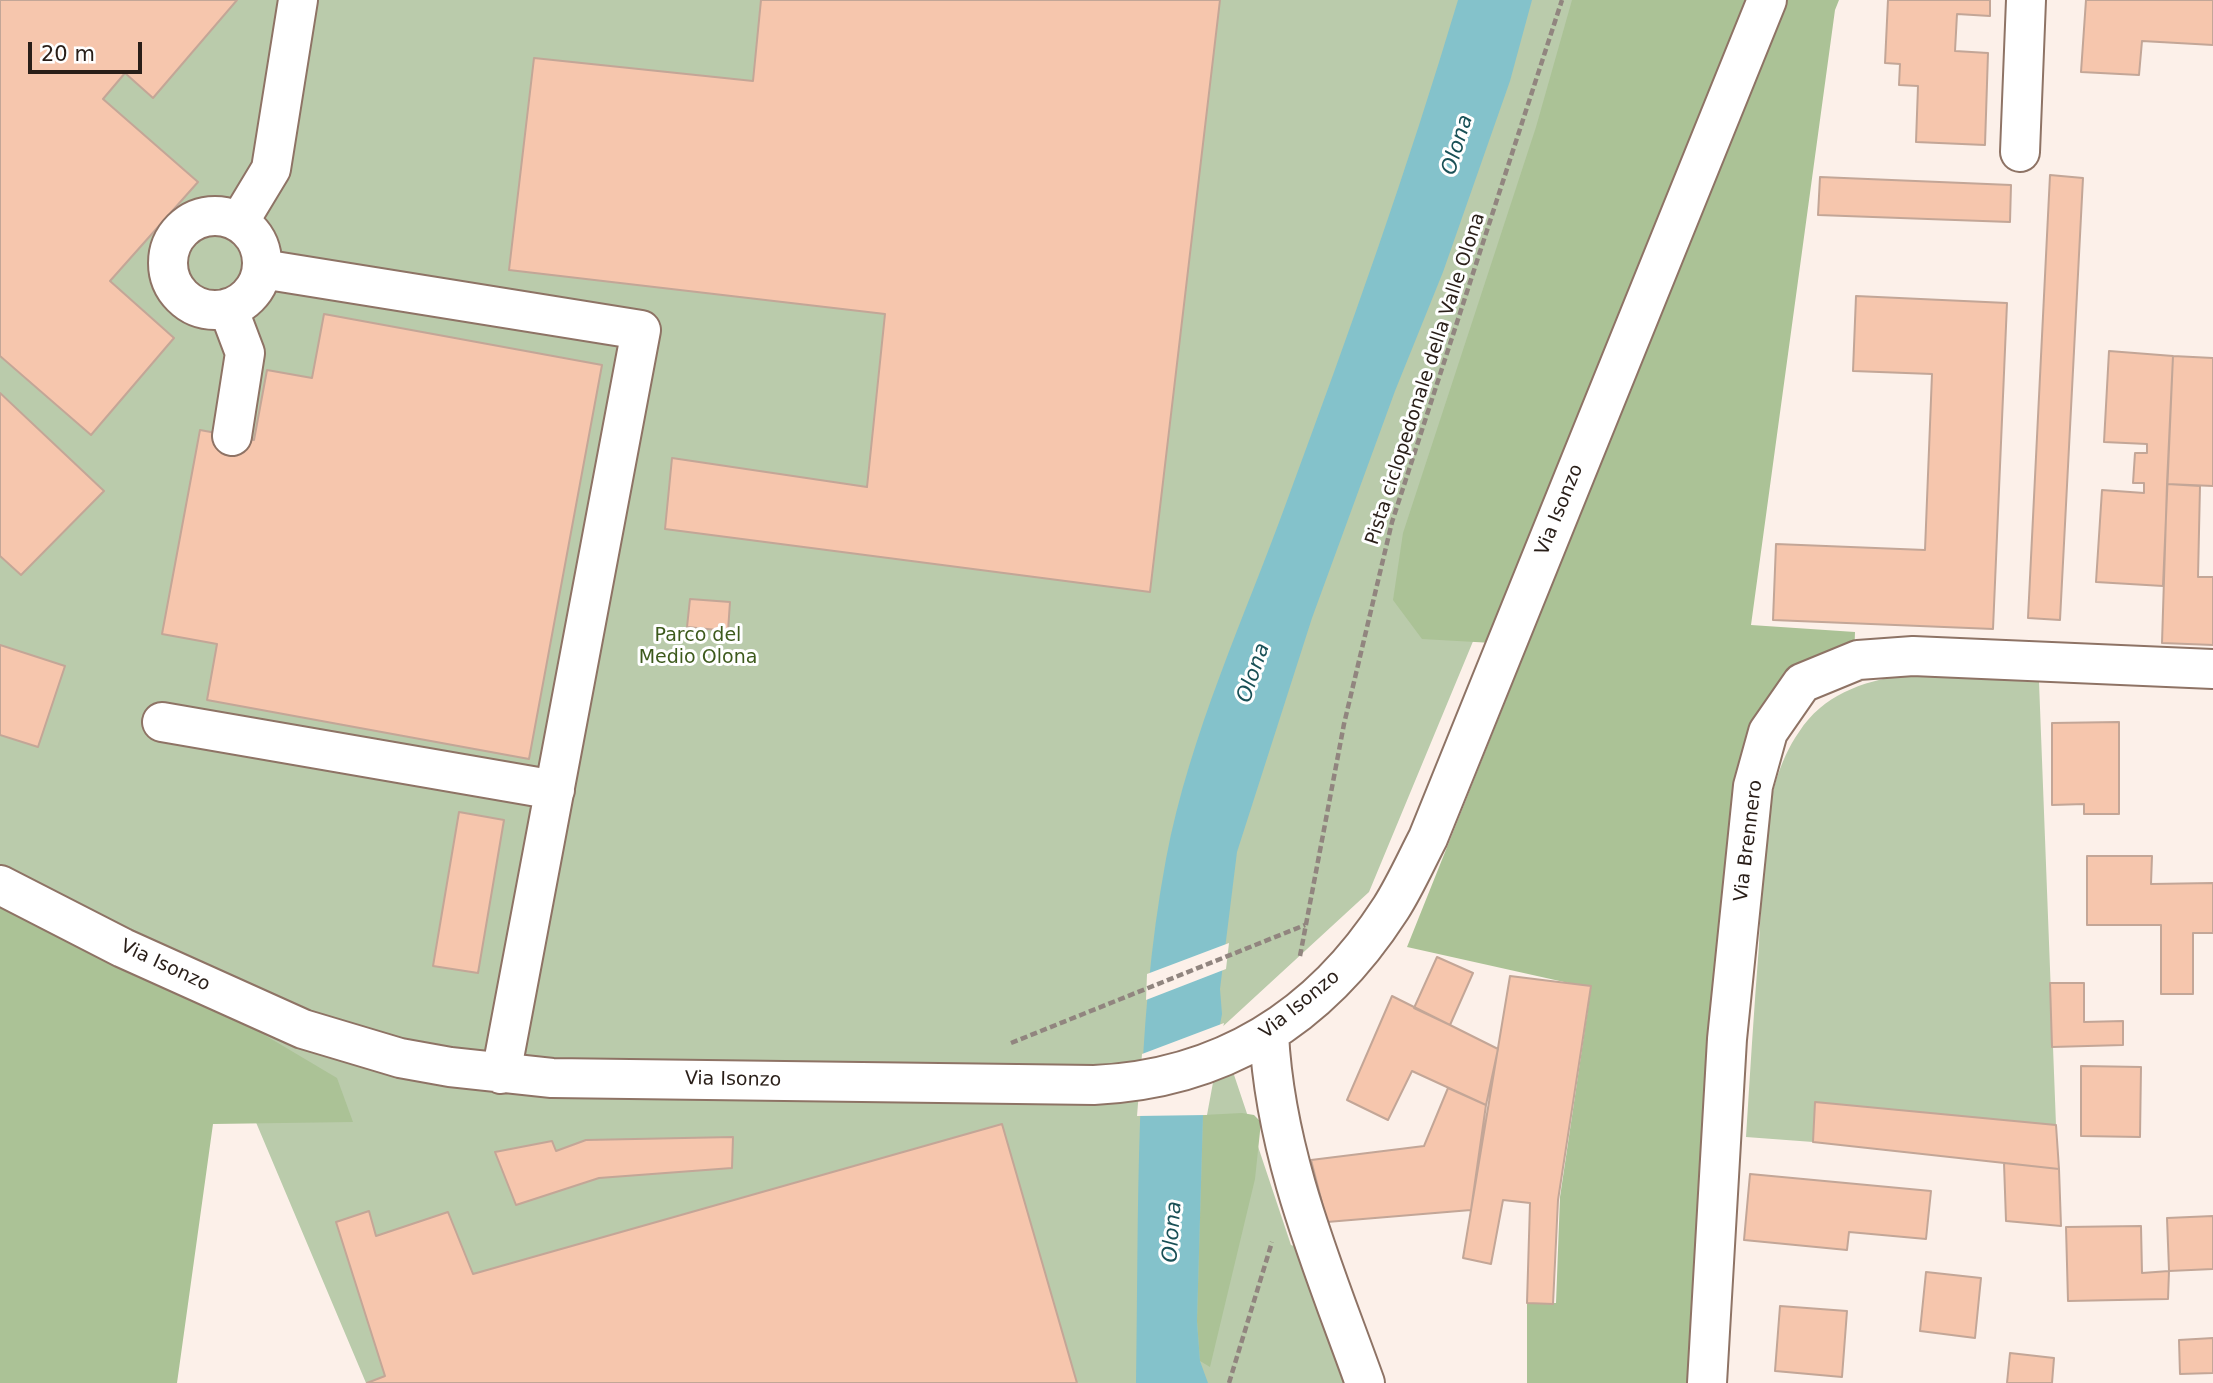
<!DOCTYPE html>
<html>
<head>
<meta charset="utf-8">
<style>
	body { margin:0 }
	#map { position:relative; width:2213px; height:1383px; overflow:hidden; background:#fcf0e9; font-family:"DejaVu Sans",sans-serif }
	canvas { display:block }
	.scale { position:absolute; left:28px; top:42px; width:114px; height:32px; box-sizing:border-box; border:4px solid #291e18; border-top:0; padding-left:9px; font-size:21px; line-height:24px; white-space:nowrap; color:#291e18; -webkit-text-stroke:5px #fff; paint-order:stroke }
</style>
</head>
<body>
<div id="map">
<canvas width="2213" height="1383"></canvas>
<div class="scale">20 m</div>
</div>
<script>
const g = document.querySelector('canvas').getContext('2d');
g.lineJoin = 'round';
function fill(path, color) {
  g.fillStyle = color;
  g.fill(path, 'evenodd');
}
function stroke(path, color, width, dash) {
  g.strokeStyle = color;
  g.lineWidth = width;
  g.lineCap = dash ? 'butt' : 'round';
  g.setLineDash(dash || []);
  g.stroke(path);
}
function drawText(font, color, halo, rows, align = 'center') {
  g.font = font + ' "DejaVu Sans",sans-serif';
  g.lineWidth = 6;
  g.setLineDash([]);
  g.textBaseline = 'middle';
  g.strokeStyle = halo;
  g.fillStyle = color;
  for (const [text, x, y, turn = 0] of rows) {
    g.save();
    g.translate(x, y);
    g.rotate((+turn || 0) * Math.PI / 180);
    g.textAlign = isNaN(turn) ? turn : align;
    if (halo) g.strokeText(text, 0, 0);
    g.fillText(text, 0, 0);
    g.restore();
  }
}
const green = new Path2D(`
	M 0,0 L 1724,0 L 1613,304 L 1369,892 L 1219,1030 L 1291,1245 L 1300,1248 L 1360,1383 L 366,1383 L 255,1120 L 210,1122 L 0,1383 Z
	M 1903,675 L 2039,682 L 2056,1125 L 1816,1103 L 1813,1142 L 1746,1137 C 1750,1073 1754,1009 1759,945 C 1764,877 1758,791 1799,732 C 1823,695 1861,682 1903,675 Z`);
const forest = new Path2D(`
	M 1572,0 L 1839,0 L 1835,10 L 1751,625 L 1855,632 L 1854,662 L 1767,732 L 1707,1383 L 1527,1383 L 1527,1303 L 1556,1303 L 1560,1197 L 1591,988 L 1407,947 L 1528,645 L 1422,639 L 1393,600 L 1403,533 L 1536,127 Z
	M 0,878 L 337,1078 L 353,1122 L 213,1124 L 177,1383 L 0,1383 Z
	M 1242,1113 L 1254,1115 L 1261,1122 L 1255,1179 L 1210,1367 L 1200,1361 L 1197,1321 L 1203,1115 Z`);
const water = new Path2D(`
	M 1458,0 L 1532,0 L 1510,81 L 1443,272 L 1395,391 L 1312,618 L 1237,852 L 1220,989 L 1222,1014 L 1203,1115 L 1197,1321 L 1200,1361 L 1208,1383 L 1136,1383 C 1139,1209 1134,1030 1166,859 C 1190,733 1245,617 1288,498 C 1349,333 1408,168 1458,0 Z`);
const pier = new Path2D(`
	M 1229,943 L 1226,969 L 1146,1000 L 1147,974 Z
	M 1224,1023 L 1207,1115 L 1137,1116 L 1142,1054 Z`);
const building = new Path2D(`
	M 0,0 L 237,0 L 153,98 L 125,73 L 103,99 L 198,182 L 110,281 L 174,338 L 91,435 L 0,356 Z
	M 761,0 L 1220,0 L 1150,592 L 665,529 L 672,458 L 867,487 L 885,314 L 509,270 L 534,58 L 753,81 Z
	M 1888,0 L 1990,0 L 1990,16 L 1957,14 L 1955,51 L 1988,53 L 1985,145 L 1916,142 L 1918,86 L 1899,85 L 1900,64 L 1885,63 Z
	M 2086,0 L 2213,0 L 2213,45 L 2142,41 L 2139,75 L 2081,72 Z
	M 2050,175 L 2083,178 L 2060,620 L 2028,618 Z
	M 1820,177 L 2011,185 L 2010,222 L 1818,215 Z
	M 1856,296 L 2007,303 L 1993,629 L 1773,620 L 1776,544 L 1925,550 L 1932,374 L 1853,371 Z
	M 324,314 L 602,365 L 529,759 L 207,700 L 217,644 L 162,634 L 200,430 L 254,440 L 267,370 L 312,378 Z
	M 2109,351 L 2173,356 L 2163,586 L 2096,582 L 2102,490 L 2144,493 L 2144,483 L 2133,483 L 2135,453 L 2147,453 L 2147,444 L 2104,442 Z
	M 2173,356 L 2213,358 L 2213,486 L 2167,484 Z
	M 0,393 L 104,491 L 21,575 L 0,556 Z
	M 2167,484 L 2200,486 L 2198,577 L 2213,577 L 2213,645 L 2162,643 Z
	M 690,599 L 730,602 L 728,631 L 687,627 Z
	M 0,645 L 65,666 L 38,747 L 0,735 Z
	M 2119,722 L 2119,814 L 2084,814 L 2084,804 L 2052,805 L 2052,723 Z
	M 459,812 L 504,820 L 478,973 L 433,966 Z
	M 2087,856 L 2152,856 L 2151,884 L 2213,883 L 2213,933 L 2193,933 L 2193,994 L 2161,994 L 2161,925 L 2087,925 Z
	M 1437,957 L 1473,973 L 1450,1025 L 1414,1008 Z
	M 1510,976 L 1591,986 L 1558,1200 L 1553,1304 L 1527,1303 L 1530,1203 L 1503,1200 L 1491,1264 L 1463,1258 Z
	M 2050,983 L 2084,983 L 2084,1022 L 2123,1021 L 2123,1045 L 2052,1047 Z
	M 1392,996 L 1498,1049 L 1486,1105 L 1412,1071 L 1388,1120 L 1347,1100 Z
	M 2081,1066 L 2141,1067 L 2140,1137 L 2081,1136 Z
	M 1448,1088 L 1486,1105 L 1471,1210 L 1327,1222 L 1311,1160 L 1424,1146 Z
	M 1815,1102 L 2056,1125 L 2059,1169 L 1813,1142 Z
	M 1002,1124 L 1077,1383 L 367,1383 L 385,1376 L 336,1222 L 369,1211 L 376,1236 L 448,1212 L 473,1274 Z
	M 733,1137 L 732,1168 L 599,1178 L 516,1205 L 495,1152 L 552,1141 L 556,1151 L 586,1140 Z
	M 2004,1163 L 2059,1169 L 2061,1226 L 2006,1221 Z
	M 1750,1174 L 1931,1191 L 1926,1239 L 1849,1232 L 1847,1250 L 1744,1240 Z
	M 2213,1216 L 2213,1269 L 2169,1271 L 2167,1218 Z
	M 2141,1226 L 2142,1273 L 2169,1271 L 2168,1299 L 2068,1301 L 2066,1227 Z
	M 1926,1272 L 1981,1278 L 1975,1338 L 1920,1331 Z
	M 1780,1306 L 1847,1311 L 1842,1377 L 1775,1371 Z
	M 2213,1338 L 2213,1373 L 2180,1374 L 2179,1340 Z
	M 2010,1353 L 2054,1358 L 2052,1383 L 2007,1383 Z`);
const path = new Path2D(`
	M 1300,956 L 1344,724 L 1392,522 L 1562,0
	M 1011,1043 L 1305,925
	M 1229,1383 L 1272,1242`);
const minor = new Path2D(`
	M 2020,152 L 2026,0
	M168 263a47 47 0 1 1 94 0a47 47 0 1 1-94 0Z
	M 239,222 L 271,169 L 298,0
	M 262,269 L 641,330 L 501,1074
	M 228,308 L 245,353 L 232,436
	M 162,722 L 555,790
	M 0,885 L 123,948 L 303,1029 L 400,1058 L 450,1067 L 552,1078 L 1094,1085 C 1224,1079 1321,1017 1391,908 C 1405,886 1416,861 1428,838 L 1767,0
	M 1269,1034 C 1275,1156 1324,1269 1365,1383
	M 1707,1383 L 1727,1039 L 1753,786 L 1768,732 L 1802,683 L 1858,660 L 1913,656 L 2213,669`);
const streetNames = [
	["Pista ciclopedonale della Valle Olona",1426,379,-72],
	["Via Isonzo",1560,510,-68],
	["Via Brennero",1749,841,-83],
	["Via Isonzo",165,966,25],
	["Via Isonzo",1300,1005,-39],
	["Via Isonzo",733,1080,1]
];
const parkNames = [
	["Parco del",698,636],
	["Medio Olona",698,658]
];
const waterNames = [
	["Olona",1458,145,-73],
	["Olona",1254,673,-71],
	["Olona",1173,1232,-86]
];
fill(green, '#bacbab');
fill(forest, '#abc296');
fill(water, '#84c2cb');
fill(pier, '#fcf0e9');
fill(building, '#f6c6ad');
stroke(building, '#c3a697', 2);
stroke(minor, '#8e7365', 42);
stroke(path, '#91857f', 4.5, [7, 3.5]);
stroke(minor, '#fff', 38);
drawText('19px', '#291e18', '#fff', streetNames);
drawText('19px', '#3d5a1c', '#fff', parkNames);
drawText('italic 21px', '#195056', '#fff', waterNames);
</script>
</body>
</html>
